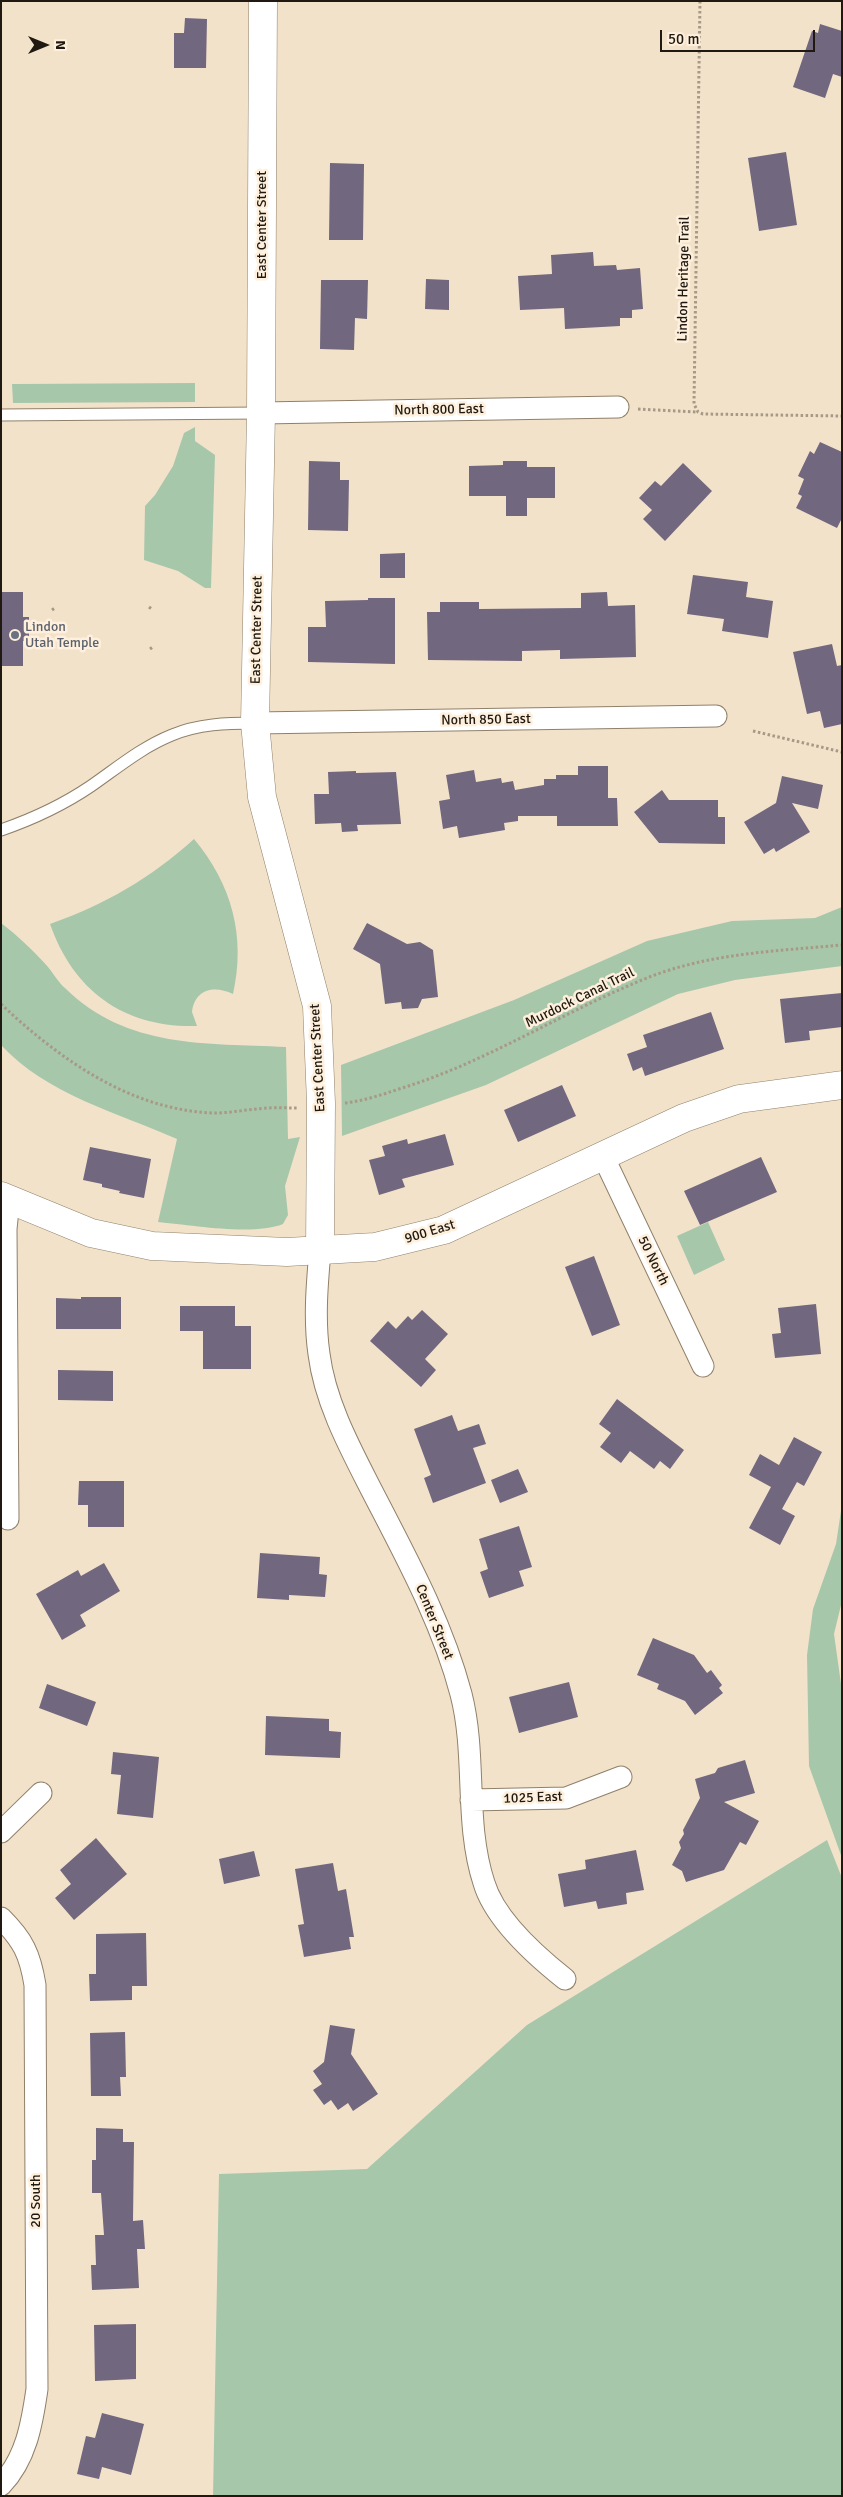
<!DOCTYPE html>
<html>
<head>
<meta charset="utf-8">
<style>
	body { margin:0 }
	#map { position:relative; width:843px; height:2497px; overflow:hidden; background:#f3e2ca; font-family:Signika,sans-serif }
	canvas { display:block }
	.frame { position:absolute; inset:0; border:2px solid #1f1911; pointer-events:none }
	.north { position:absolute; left:20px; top:20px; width:50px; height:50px; -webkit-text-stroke:4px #fef0dc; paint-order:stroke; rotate:90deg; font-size:14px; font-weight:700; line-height:20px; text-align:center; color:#1f1911 }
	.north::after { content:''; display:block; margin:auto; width:18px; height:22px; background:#1f1911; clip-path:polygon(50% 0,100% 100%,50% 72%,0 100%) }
	.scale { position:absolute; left:660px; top:30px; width:155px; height:22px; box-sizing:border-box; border:2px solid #1f1911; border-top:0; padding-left:6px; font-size:15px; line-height:18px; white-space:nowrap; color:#1f1911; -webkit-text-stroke:4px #fef0dc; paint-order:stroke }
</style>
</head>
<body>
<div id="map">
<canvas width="843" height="2497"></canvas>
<div class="frame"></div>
<div class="north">N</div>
<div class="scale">50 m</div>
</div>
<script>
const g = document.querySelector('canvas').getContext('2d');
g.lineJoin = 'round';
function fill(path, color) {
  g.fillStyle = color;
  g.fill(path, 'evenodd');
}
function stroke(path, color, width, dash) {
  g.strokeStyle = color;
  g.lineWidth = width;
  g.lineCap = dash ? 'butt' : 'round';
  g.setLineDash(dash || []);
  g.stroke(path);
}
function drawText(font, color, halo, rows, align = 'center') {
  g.font = font + ' Signika,sans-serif';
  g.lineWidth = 5;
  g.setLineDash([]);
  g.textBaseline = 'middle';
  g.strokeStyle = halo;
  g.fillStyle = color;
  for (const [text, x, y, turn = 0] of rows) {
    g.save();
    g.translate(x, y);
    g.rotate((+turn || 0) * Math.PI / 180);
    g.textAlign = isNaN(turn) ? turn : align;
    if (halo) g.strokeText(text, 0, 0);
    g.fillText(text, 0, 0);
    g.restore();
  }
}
const green = new Path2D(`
	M 195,383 L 195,402 L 13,403 L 12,384 Z
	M 195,427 L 195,441 L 215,455 L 211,588 L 205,588 L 178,571 L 144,560 L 145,506 L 155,495 L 173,466 L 184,433 Z
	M 194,839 C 232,884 246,937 233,994 C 214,985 195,989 192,1012 L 197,1026 C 125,1028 74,992 50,924 C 104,905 151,878 194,839 Z
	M 842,907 L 842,966 L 735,980 L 678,994 L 486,1085 L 342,1136 L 341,1065 L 514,1000 L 647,941 L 732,921 L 815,918 Z
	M 1,923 C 18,936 34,951 48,967 C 54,974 58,982 65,988 C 127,1049 206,1043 286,1047 L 288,1139 L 300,1137 L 285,1186 L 288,1215 L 283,1224 C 253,1236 191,1225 158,1222 L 177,1139 C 118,1113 46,1094 1,1045 Z
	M 708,1222 L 725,1260 L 694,1275 L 677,1236 Z
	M 842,1504 L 842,1601 L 834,1634 L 842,1691 L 842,1858 L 809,1766 L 807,1655 L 813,1609 L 836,1544 Z
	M 827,1840 L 842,1878 L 842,2496 L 213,2496 L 219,2174 L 367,2169 L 527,2025 Z`);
const building = new Path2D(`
	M 185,18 L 207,19 L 206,68 L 174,68 L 174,33 L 184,33 Z
	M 820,24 L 842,31 L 842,77 L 833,74 L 825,98 L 793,87 L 812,31 L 818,33 Z
	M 786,152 L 797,225 L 759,231 L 748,158 Z
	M 330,163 L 364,164 L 363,240 L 329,240 Z
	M 593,252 L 594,266 L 616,265 L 617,270 L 640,268 L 643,309 L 632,310 L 632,318 L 620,318 L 620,326 L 565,329 L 564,308 L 520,310 L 518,276 L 552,274 L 551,255 Z
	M 426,279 L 449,280 L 449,310 L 425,309 Z
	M 321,280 L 368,280 L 367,319 L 355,318 L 354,350 L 320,349 Z
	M 820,442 L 842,452 L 842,518 L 837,528 L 796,508 L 802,496 L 798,494 L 804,479 L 798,476 L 810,451 L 814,454 Z
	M 309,461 L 340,462 L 340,480 L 349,480 L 348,531 L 308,530 Z
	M 503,461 L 527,461 L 527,467 L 555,467 L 555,498 L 527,498 L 527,516 L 506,516 L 506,496 L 469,496 L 469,466 L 503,465 Z
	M 683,463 L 712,491 L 665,541 L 643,519 L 652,510 L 639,498 L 655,481 L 661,486 Z
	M 405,553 L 405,578 L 380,578 L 380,554 Z
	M 693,575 L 748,582 L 746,597 L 773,601 L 768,638 L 722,631 L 724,619 L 687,614 Z
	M 1,592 L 23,592 L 23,617 L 29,617 L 29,641 L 23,641 L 23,666 L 1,666 Z
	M 607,592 L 608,606 L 635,605 L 636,657 L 560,659 L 560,650 L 522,651 L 522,661 L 428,660 L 427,612 L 440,612 L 440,602 L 479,602 L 479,609 L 581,608 L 581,593 Z
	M 368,598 L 395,598 L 395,664 L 308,662 L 308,627 L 326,627 L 325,601 L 368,600 Z
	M 832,644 L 837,666 L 842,665 L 842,724 L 824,728 L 820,711 L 807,714 L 793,652 Z
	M 578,766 L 608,766 L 608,798 L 617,798 L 618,826 L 557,826 L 557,816 L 518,816 L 518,821 L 504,823 L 505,830 L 459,838 L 457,826 L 443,829 L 439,801 L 450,799 L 446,775 L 474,770 L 476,782 L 501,778 L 502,783 L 513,781 L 515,790 L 544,785 L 544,779 L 556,779 L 556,775 L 578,775 Z
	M 356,771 L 356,773 L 396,772 L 401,824 L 357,825 L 358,831 L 342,832 L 341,823 L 315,824 L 314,794 L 329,794 L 328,772 Z
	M 782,776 L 823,785 L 818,809 L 792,803 L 810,832 L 776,852 L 774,848 L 764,854 L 744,822 L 776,803 Z
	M 662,790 L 669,800 L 718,800 L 718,817 L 725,817 L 725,844 L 659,843 L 634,812 Z
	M 367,923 L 407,944 L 420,942 L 433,950 L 438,997 L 422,999 L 418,1008 L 402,1009 L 401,1002 L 385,1004 L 380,964 L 353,949 Z
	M 842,993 L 842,1027 L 809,1031 L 810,1040 L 785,1043 L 780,999 Z
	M 711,1012 L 724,1049 L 645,1076 L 642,1067 L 633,1071 L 627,1054 L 647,1047 L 643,1035 Z
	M 562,1085 L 576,1116 L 518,1142 L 504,1110 Z
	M 445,1134 L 454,1165 L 402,1179 L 405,1187 L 379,1195 L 369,1160 L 385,1156 L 382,1146 L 407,1139 L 408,1144 Z
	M 90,1147 L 151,1159 L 144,1198 L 119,1193 L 120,1191 L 102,1187 L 102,1184 L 83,1180 Z
	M 761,1157 L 777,1192 L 700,1225 L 684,1191 Z
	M 594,1256 L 620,1325 L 592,1336 L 565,1267 Z
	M 81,1297 L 121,1297 L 121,1329 L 56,1329 L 56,1298 L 81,1299 Z
	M 816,1304 L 821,1354 L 775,1358 L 772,1334 L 781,1333 L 778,1308 Z
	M 180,1306 L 235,1306 L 235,1326 L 251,1326 L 251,1369 L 203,1369 L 203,1331 L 180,1331 Z
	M 422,1310 L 448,1334 L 425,1359 L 436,1370 L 421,1387 L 370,1341 L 388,1321 L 396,1329 L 408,1316 L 412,1320 Z
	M 58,1370 L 113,1371 L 113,1401 L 58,1400 Z
	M 617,1399 L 684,1450 L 670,1469 L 660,1461 L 654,1469 L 630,1451 L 621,1463 L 600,1447 L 611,1433 L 599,1424 Z
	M 452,1415 L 458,1431 L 479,1424 L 486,1444 L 473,1448 L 486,1483 L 433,1503 L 424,1478 L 431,1475 L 414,1429 Z
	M 794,1437 L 822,1452 L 804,1486 L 797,1482 L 782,1509 L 795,1516 L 780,1545 L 749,1528 L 771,1487 L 749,1475 L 760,1454 L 779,1465 Z
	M 518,1469 L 528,1492 L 500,1503 L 491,1480 Z
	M 79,1481 L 124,1481 L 124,1527 L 88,1527 L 88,1505 L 78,1505 Z
	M 519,1526 L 532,1567 L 519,1571 L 524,1586 L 489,1598 L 480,1572 L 488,1569 L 479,1539 Z
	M 260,1553 L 320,1557 L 319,1574 L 327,1575 L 325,1597 L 289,1595 L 289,1600 L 257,1598 Z
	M 104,1563 L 120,1591 L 80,1615 L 86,1626 L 62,1640 L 36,1594 L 78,1570 L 81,1576 Z
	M 653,1638 L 694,1655 L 707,1673 L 711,1670 L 722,1685 L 719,1688 L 723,1693 L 695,1715 L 685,1701 L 657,1689 L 659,1684 L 637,1675 Z
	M 569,1682 L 578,1717 L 519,1733 L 509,1697 Z
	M 47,1684 L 96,1702 L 87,1726 L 39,1708 Z
	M 266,1716 L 329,1719 L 329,1731 L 341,1732 L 340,1758 L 265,1755 Z
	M 113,1752 L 159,1757 L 153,1818 L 117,1814 L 121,1775 L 111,1774 Z
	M 745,1760 L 755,1793 L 724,1802 L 759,1821 L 746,1845 L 740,1842 L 724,1870 L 686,1882 L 682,1871 L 672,1865 L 681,1848 L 679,1842 L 684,1834 L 683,1830 L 700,1798 L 695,1779 L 715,1773 L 718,1768 Z
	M 96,1838 L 127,1874 L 74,1920 L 55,1898 L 71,1884 L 60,1870 Z
	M 636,1850 L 644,1890 L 626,1893 L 627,1904 L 598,1909 L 596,1901 L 564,1907 L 558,1874 L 586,1869 L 585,1860 Z
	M 254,1851 L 260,1876 L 224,1884 L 219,1859 Z
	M 333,1863 L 338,1891 L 346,1889 L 354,1937 L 349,1937 L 351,1949 L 304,1957 L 298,1925 L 304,1924 L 295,1869 Z
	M 146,1933 L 147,1986 L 132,1986 L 132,2000 L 90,2001 L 89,1974 L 96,1974 L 96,1934 Z
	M 330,2025 L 355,2029 L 351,2054 L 378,2094 L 353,2111 L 348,2103 L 338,2110 L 331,2100 L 324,2105 L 313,2090 L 322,2084 L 313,2071 L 324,2062 Z
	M 125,2032 L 126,2077 L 120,2077 L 121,2096 L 91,2096 L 90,2033 Z
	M 96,2128 L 123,2129 L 123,2142 L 134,2142 L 133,2221 L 143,2220 L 145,2249 L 137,2249 L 139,2288 L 92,2290 L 91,2265 L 96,2265 L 95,2235 L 104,2235 L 101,2193 L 92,2193 L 92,2160 L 96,2160 Z
	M 136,2324 L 136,2379 L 95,2381 L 94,2325 Z
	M 102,2413 L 144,2424 L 131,2475 L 102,2467 L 99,2479 L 77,2474 L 86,2436 L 95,2438 Z`);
const path = new Path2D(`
	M 700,1 L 694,404 L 698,412 L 703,414 L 842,416
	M 638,409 L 697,412
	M 149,607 L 153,610
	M 52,610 L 56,607
	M 52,646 L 56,649
	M 150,649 L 154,646
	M 753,731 L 842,752
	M 1,1004 C 59,1059 132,1111 215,1113 C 229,1113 243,1110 257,1109 C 271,1107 285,1108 299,1108
	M 345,1103 C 363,1101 381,1095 399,1089 C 488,1062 565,1010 652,976 C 713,953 777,951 842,945`);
const service = new Path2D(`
	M 1,415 L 261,413
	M 1,830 C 33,819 63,805 91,786 C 117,768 142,747 172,735 C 198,724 227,723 255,723`);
const minor = new Path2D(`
	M 261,413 L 618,407
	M 255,723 L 716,716
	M 603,1156 L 703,1366
	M 320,1251 C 317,1285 314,1320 319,1354 C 325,1402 350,1448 372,1491 C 406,1557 442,1622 461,1694 C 477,1756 464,1822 484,1883 C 495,1920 536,1956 565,1979
	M 8,1519 L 6,1229 L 9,1200
	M 471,1800 L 566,1798 L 621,1777
	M 1,1832 L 41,1793
	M 1,1918 C 23,1940 30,1954 35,1985 L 37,2389 C 32,2424 26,2459 1,2485`);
const tertiary = new Path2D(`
	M 263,1 L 261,413 L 255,723 L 262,797 L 317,1006 L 321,1103 L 320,1251
	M 1,1196 L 91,1233 L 152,1246 L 287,1252 L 375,1247 L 444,1230 L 684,1118 L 739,1099 L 842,1085`);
const markers = [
	[15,635,5,"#6b7280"]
];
const streetNames = [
	["East Center Street",262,225,-90],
	["Lindon Heritage Trail",684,279,-89],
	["North 800 East",439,410,-1],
	["East Center Street",257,630,-89],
	["North 850 East",486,720,-1],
	["Murdock Canal Trail",580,998,-26],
	["East Center Street",318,1058,-93],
	["900 East",430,1232,-17],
	["50 North",653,1261,64],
	["Center Street",434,1622,68],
	["1025 East",533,1798,-2],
	["20 South",36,2201,-90]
];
const worshipNames = [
	["Lindon",25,627],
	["Utah Temple",25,643]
];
fill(green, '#a7c7aa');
fill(building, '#71677e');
stroke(service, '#90806a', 13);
stroke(minor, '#90806a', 23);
stroke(tertiary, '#90806a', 29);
stroke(path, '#a69987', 3, [2.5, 2.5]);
stroke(service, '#fff', 11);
stroke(minor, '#fff', 21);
stroke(tertiary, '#fff', 28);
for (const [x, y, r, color] of markers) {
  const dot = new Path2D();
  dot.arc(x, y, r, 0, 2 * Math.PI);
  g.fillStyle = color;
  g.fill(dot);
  stroke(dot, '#fef0dc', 2);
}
drawText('14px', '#1f1911', '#fef0dc', streetNames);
drawText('14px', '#5b616d', '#fef0dc', worshipNames, 'left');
</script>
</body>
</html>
